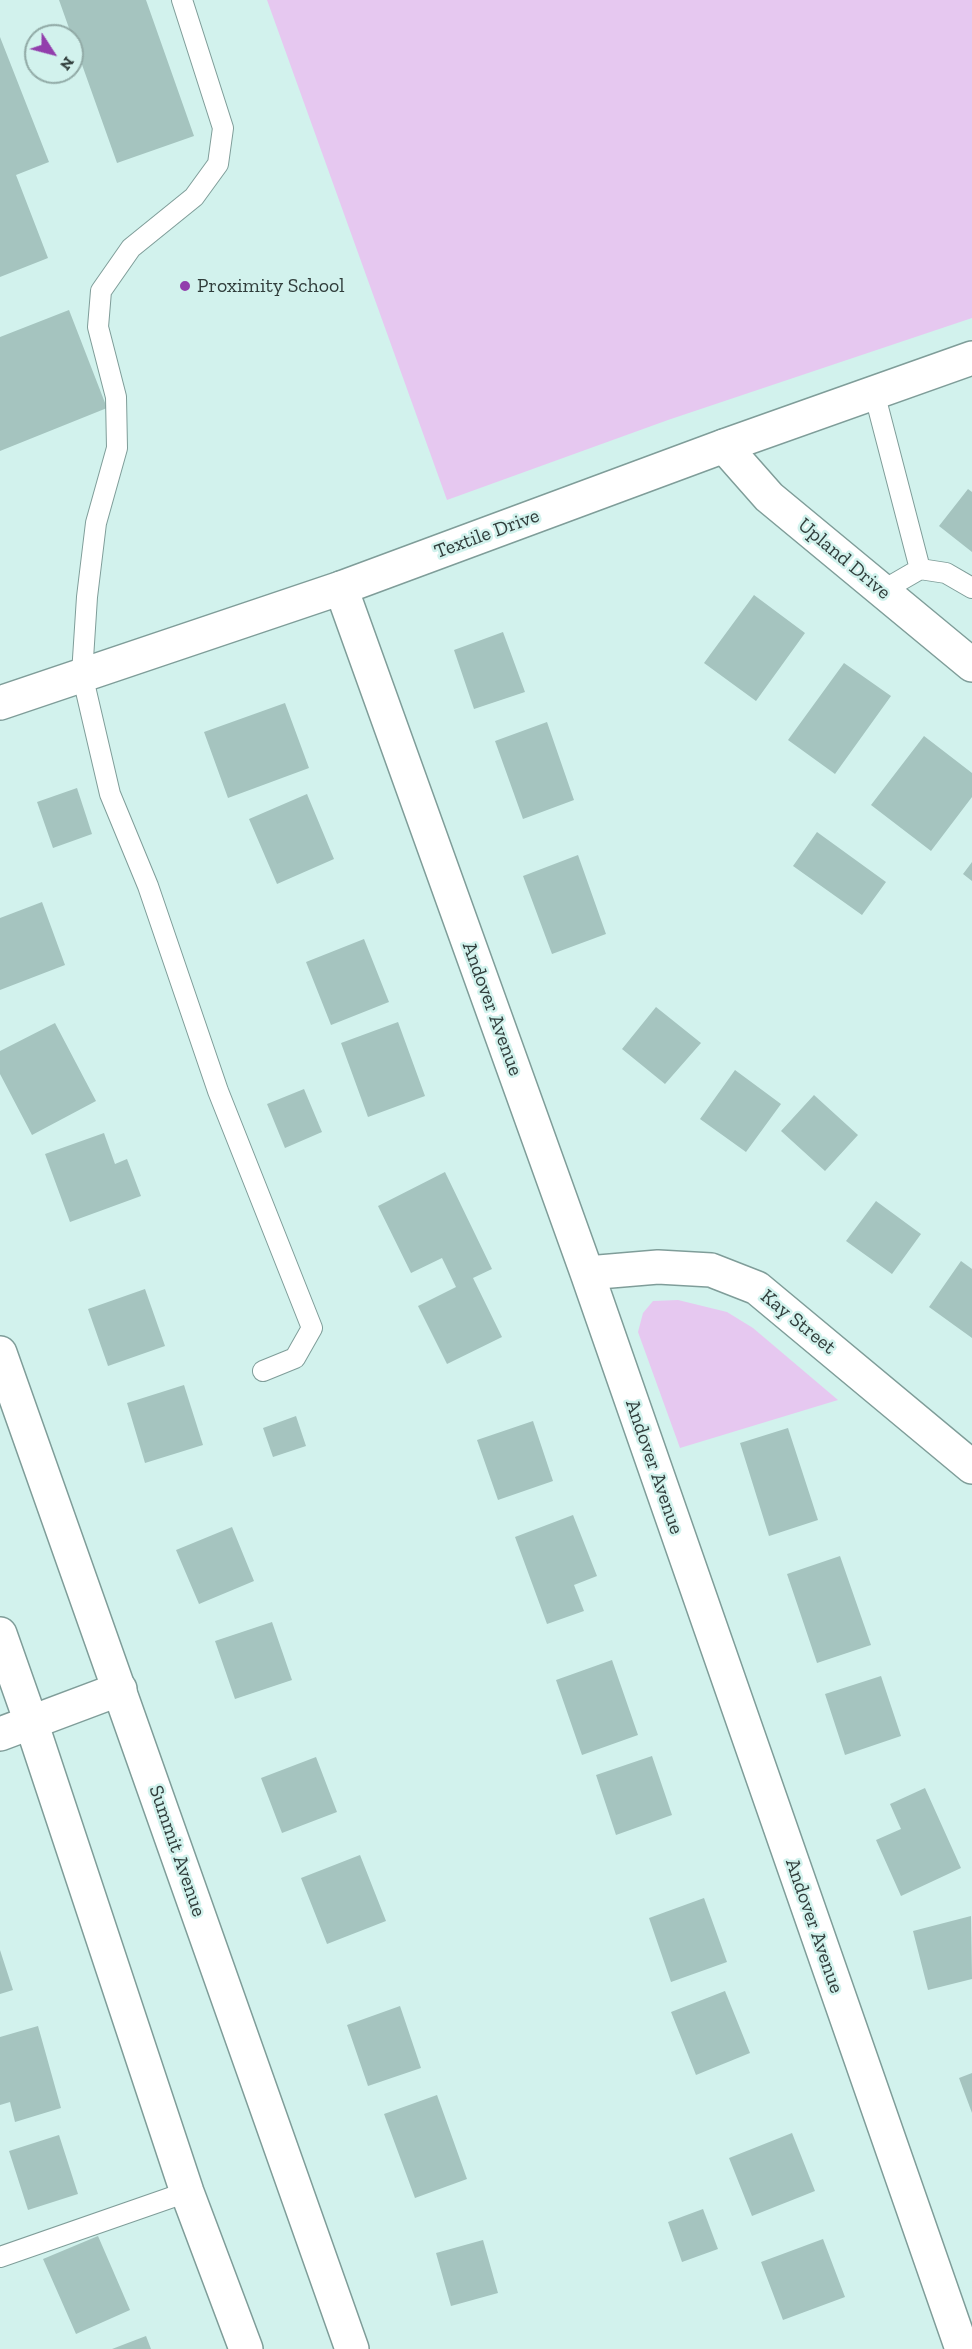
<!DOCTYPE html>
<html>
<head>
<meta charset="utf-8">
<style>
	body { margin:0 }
	#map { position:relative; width:972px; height:2349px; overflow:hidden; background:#d2f2ed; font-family:"Zilla Slab",serif }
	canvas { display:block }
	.north { position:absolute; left:24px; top:24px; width:60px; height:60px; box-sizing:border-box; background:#d2f2ed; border:2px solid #91aaa6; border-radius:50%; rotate:126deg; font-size:16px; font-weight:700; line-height:24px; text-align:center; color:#303d3b }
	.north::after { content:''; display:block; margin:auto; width:21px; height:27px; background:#923eac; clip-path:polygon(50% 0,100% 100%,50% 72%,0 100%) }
</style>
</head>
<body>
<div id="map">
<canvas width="972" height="2349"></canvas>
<div class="north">N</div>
</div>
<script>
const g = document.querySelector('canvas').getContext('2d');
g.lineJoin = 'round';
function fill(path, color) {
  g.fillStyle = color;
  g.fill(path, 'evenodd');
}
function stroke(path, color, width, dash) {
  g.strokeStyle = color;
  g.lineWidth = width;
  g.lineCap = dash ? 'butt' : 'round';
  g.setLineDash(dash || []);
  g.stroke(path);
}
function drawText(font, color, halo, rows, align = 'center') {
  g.font = font + ' "Zilla Slab",serif';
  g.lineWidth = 5;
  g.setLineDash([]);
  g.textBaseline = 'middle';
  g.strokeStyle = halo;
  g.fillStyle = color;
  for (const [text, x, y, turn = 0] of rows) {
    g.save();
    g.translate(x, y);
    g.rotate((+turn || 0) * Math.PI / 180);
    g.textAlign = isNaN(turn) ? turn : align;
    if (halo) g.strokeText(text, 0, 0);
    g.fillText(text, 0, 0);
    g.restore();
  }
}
const green = new Path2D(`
	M 267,0 L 972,0 L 972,318 L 668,420 L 447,500 Z
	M 678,1300 L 727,1312 L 753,1328 L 838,1400 L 680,1448 L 638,1332 L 643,1313 L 653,1301 Z`);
const building = new Path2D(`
	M 59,0 L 146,0 L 194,136 L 117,163 Z
	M 0,37 L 49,162 L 16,175 L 48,258 L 0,277 Z
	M 69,310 L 107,408 L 0,451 L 0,337 Z
	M 968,489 L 972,492 L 972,552 L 939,526 Z
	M 754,595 L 805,633 L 756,701 L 704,663 Z
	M 503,632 L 525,692 L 474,709 L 454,650 Z
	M 844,663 L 891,696 L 835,774 L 788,740 Z
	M 285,703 L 309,768 L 228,798 L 204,732 Z
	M 547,722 L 574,800 L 523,819 L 495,741 Z
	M 924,736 L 972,773 L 972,797 L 931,851 L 871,805 Z
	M 77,788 L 92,834 L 53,848 L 37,802 Z
	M 307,794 L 334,859 L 277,884 L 249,819 Z
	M 817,832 L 886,882 L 862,915 L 793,866 Z
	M 578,855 L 606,934 L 552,954 L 523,876 Z
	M 972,862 L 972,881 L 963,874 Z
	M 42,902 L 65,965 L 0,990 L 0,918 Z
	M 364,939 L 389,1002 L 331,1025 L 306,962 Z
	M 656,1007 L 701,1043 L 665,1084 L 622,1049 Z
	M 398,1022 L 425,1096 L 368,1117 L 341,1043 Z
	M 55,1023 L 96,1101 L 32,1135 L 0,1074 L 0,1051 Z
	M 735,1070 L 781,1104 L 746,1152 L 700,1119 Z
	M 304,1089 L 322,1132 L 285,1148 L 267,1104 Z
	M 814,1095 L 858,1135 L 825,1171 L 781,1131 Z
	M 104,1133 L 115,1164 L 127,1159 L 141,1196 L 70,1222 L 45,1154 Z
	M 445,1172 L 492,1269 L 473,1278 L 502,1337 L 447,1364 L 418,1306 L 456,1287 L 442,1258 L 411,1273 L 378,1206 Z
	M 876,1201 L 921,1234 L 892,1274 L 846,1241 Z
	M 961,1261 L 972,1269 L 972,1338 L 929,1307 Z
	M 145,1289 L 165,1346 L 108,1366 L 88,1309 Z
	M 184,1385 L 203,1445 L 145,1463 L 127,1403 Z
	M 296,1416 L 306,1446 L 273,1457 L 263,1428 Z
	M 533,1421 L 553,1481 L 498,1500 L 477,1440 Z
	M 788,1428 L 818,1520 L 769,1536 L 740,1443 Z
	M 573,1515 L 597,1576 L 574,1585 L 584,1611 L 547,1624 L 515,1537 Z
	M 232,1527 L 254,1581 L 199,1604 L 176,1550 Z
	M 840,1556 L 871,1645 L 817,1663 L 787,1574 Z
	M 272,1622 L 292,1680 L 235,1699 L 215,1641 Z
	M 612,1660 L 638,1735 L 582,1755 L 556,1680 Z
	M 881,1676 L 901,1736 L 845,1755 L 825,1694 Z
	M 652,1756 L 672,1815 L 616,1835 L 596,1775 Z
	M 316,1757 L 337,1812 L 282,1833 L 261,1778 Z
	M 925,1788 L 961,1868 L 901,1896 L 876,1840 L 901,1829 L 890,1804 Z
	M 360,1855 L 386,1921 L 327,1944 L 301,1878 Z
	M 704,1898 L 727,1962 L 671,1982 L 649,1918 Z
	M 971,1916 L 972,1979 L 928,1990 L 913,1931 Z
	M 0,1950 L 13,1990 L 0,1994 Z
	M 725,1991 L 750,2053 L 696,2075 L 671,2012 Z
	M 400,2006 L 421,2068 L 368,2086 L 347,2025 Z
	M 38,2026 L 61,2108 L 15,2122 L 10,2102 L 0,2105 L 0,2037 Z
	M 972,2073 L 972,2113 L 959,2078 Z
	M 437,2095 L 467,2179 L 415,2198 L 384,2114 Z
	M 792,2133 L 815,2191 L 752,2216 L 729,2158 Z
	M 59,2135 L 78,2194 L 28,2210 L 9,2151 Z
	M 703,2209 L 718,2249 L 682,2262 L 668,2222 Z
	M 98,2236 L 130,2310 L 76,2334 L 43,2259 Z
	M 823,2239 L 845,2297 L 783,2320 L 761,2262 Z
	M 483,2240 L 498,2293 L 451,2306 L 436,2253 Z
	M 146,2336 L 151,2349 L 112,2349 Z`);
const lane = new Path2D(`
	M 182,0 L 223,128 L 218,164 L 194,197 L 131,248 L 101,291 L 98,327 L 116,397 L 117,448 L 96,523 L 87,597 L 82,674 L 110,794 L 148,886 L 218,1091 L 312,1328 L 295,1358 L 263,1371
	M 874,392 L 920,569
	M 882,591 L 920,569 L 946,573 L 972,588
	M 0,2257 L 187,2192`);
const street = new Path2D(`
	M 724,446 L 769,497 L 972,665
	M 341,588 L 587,1273 L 962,2349
	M 587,1273 L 658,1267 L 711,1270 L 757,1288 L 972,1467
	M 0,1734 L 120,1689`);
const secondary = new Path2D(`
	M 0,703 L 341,588 L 724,446 L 972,358`);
const primary = new Path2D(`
	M 0,1353 L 352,2349
	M 0,1634 L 31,1722 L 187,2192 L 246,2349`);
const markers = [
	[185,286,6,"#923eac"]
];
const poiNames = [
	["Proximity School",197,286]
];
const streetNames = [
	["Textile Drive",487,534,-20],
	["Upland Drive",844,559,40],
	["Andover Avenue",492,1009,70],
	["Kay Street",798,1322,39],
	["Andover Avenue",654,1467,71],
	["Summit Avenue",177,1851,71],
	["Andover Avenue",814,1926,71]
];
fill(green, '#e6c8f0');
fill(building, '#a5c4bf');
stroke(lane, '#7f9d99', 22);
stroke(street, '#7f9d99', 36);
stroke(secondary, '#7f9d99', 36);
stroke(primary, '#7f9d99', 36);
stroke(lane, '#fff', 20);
stroke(street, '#fff', 33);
stroke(secondary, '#fff', 33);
stroke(primary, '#fff', 33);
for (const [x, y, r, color] of markers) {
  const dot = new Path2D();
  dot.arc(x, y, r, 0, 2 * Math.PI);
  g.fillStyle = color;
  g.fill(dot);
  stroke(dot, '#d2f2ed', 2);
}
drawText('20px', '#303d3b', '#d2f2ed', poiNames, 'left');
drawText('20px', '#303d3b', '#d2f2ed', streetNames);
</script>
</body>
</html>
